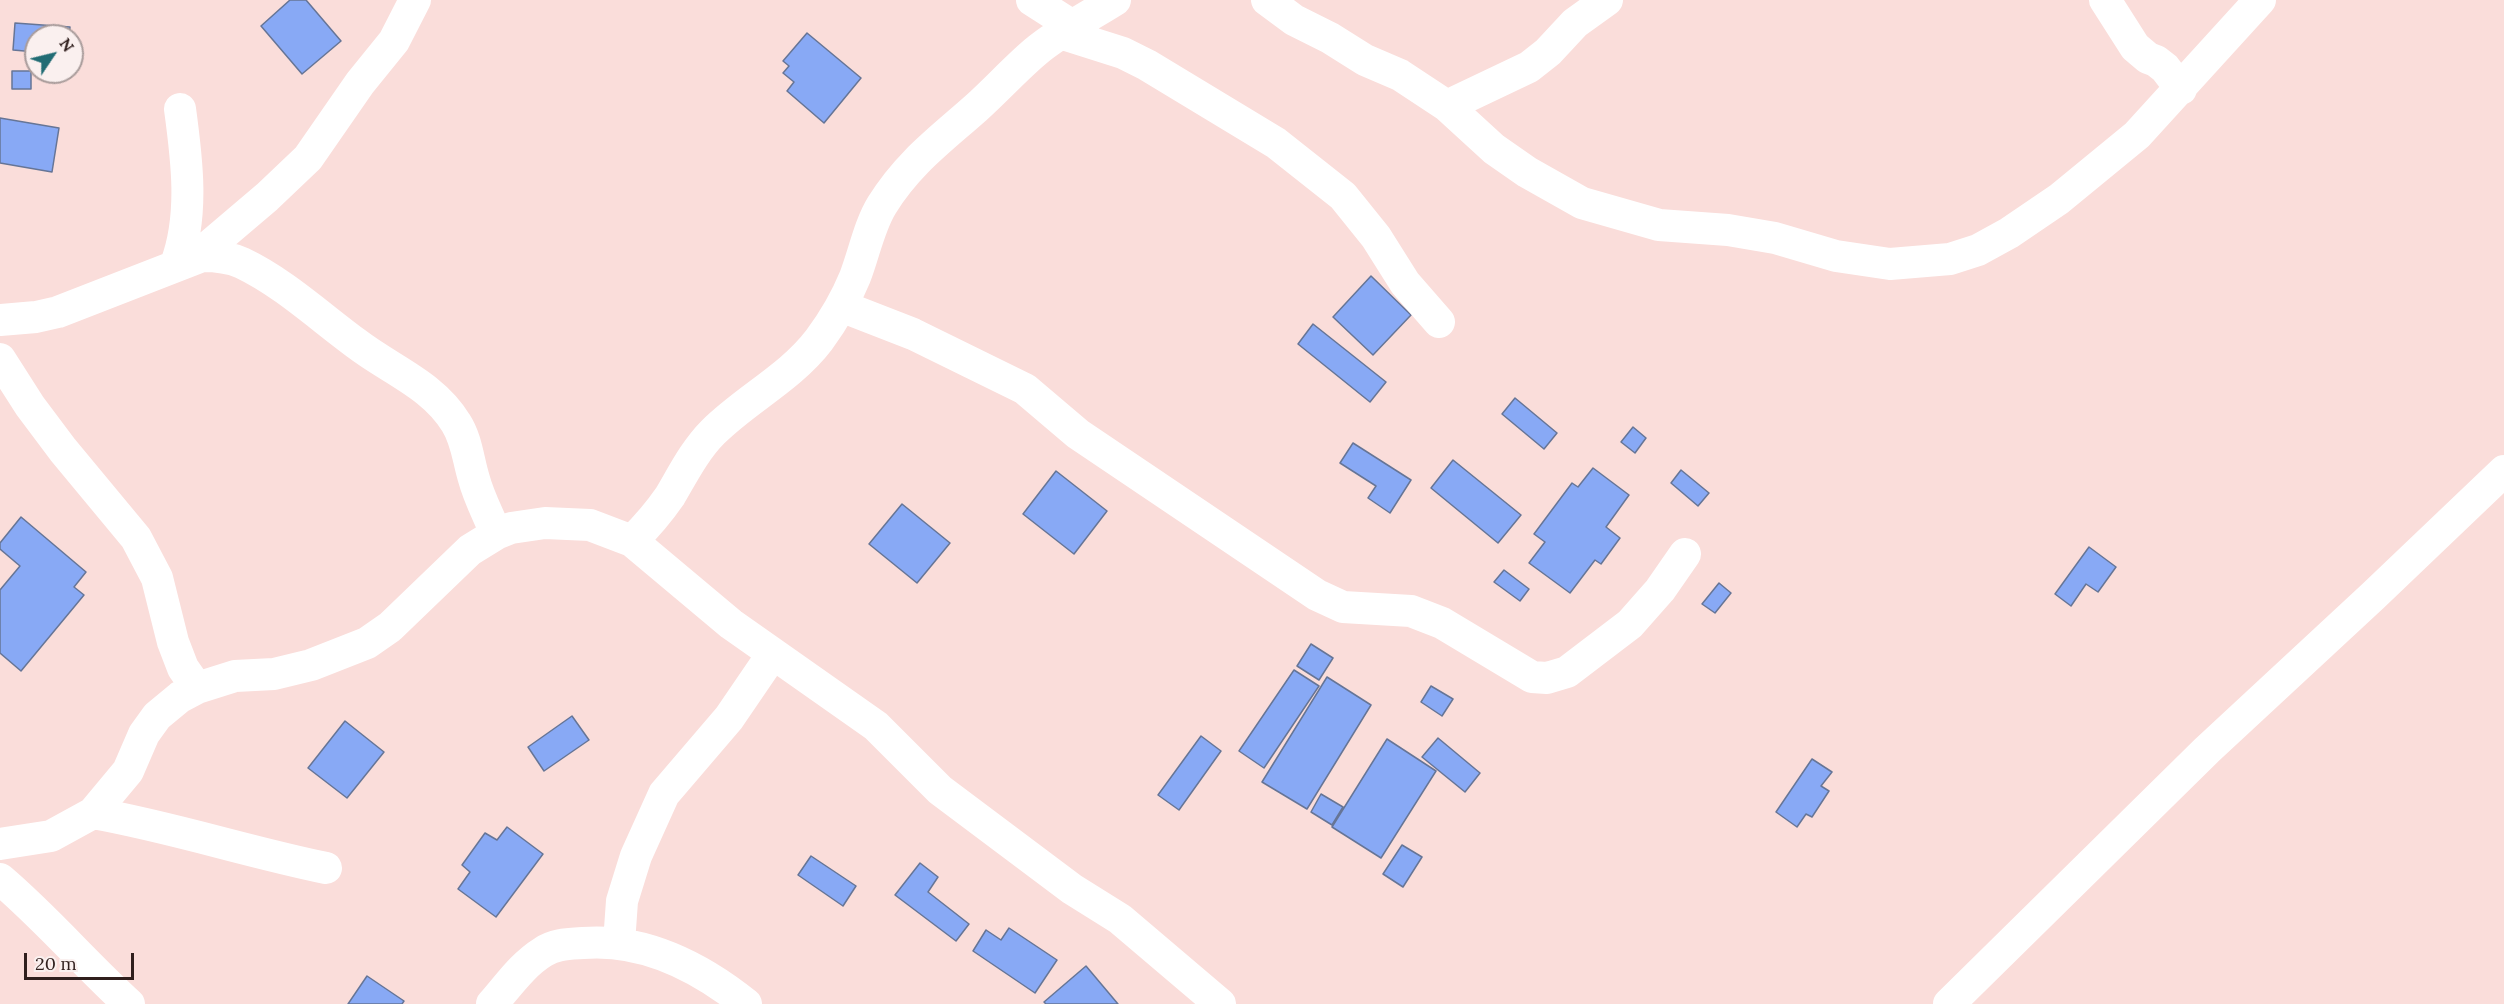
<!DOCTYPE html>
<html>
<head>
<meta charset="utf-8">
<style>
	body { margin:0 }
	#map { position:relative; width:2504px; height:1004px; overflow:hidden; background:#faddda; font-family:Lora,serif }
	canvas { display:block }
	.north { position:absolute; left:24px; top:24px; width:60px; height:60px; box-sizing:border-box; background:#faf0ef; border:2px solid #a99c9b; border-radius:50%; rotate:55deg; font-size:16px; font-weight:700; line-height:24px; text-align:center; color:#301f1d }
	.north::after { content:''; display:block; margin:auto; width:21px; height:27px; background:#216c74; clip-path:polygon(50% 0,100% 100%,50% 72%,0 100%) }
	.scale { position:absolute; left:24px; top:953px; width:110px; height:27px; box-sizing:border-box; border:3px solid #301f1d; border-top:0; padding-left:8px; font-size:18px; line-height:21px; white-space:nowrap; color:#301f1d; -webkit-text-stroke:4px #faf0ef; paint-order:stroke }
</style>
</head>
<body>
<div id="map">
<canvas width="2504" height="1004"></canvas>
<div class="north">N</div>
<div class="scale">20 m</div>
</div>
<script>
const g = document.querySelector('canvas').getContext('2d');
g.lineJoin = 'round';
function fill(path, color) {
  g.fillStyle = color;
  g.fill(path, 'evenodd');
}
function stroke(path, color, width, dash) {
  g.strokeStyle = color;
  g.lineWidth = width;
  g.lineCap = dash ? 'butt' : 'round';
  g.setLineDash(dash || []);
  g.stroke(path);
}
const building = new Path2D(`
	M 290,0 L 306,0 L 341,41 L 302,74 L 261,26 Z
	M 15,23 L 70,27 L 69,36 L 36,36 L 36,52 L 13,50 Z
	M 807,33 L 861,78 L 824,123 L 787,91 L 794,82 L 783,73 L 789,66 L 783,61 Z
	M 12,71 L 31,71 L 31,89 L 12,89 Z
	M 0,118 L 59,128 L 52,172 L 0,163 Z
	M 1371,276 L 1411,315 L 1373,355 L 1333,317 Z
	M 1313,324 L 1386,382 L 1370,402 L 1298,344 Z
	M 1515,398 L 1557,433 L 1544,449 L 1502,414 Z
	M 1633,427 L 1646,438 L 1635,453 L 1621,442 Z
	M 1353,443 L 1411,480 L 1390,513 L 1368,498 L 1376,486 L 1340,463 Z
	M 1453,460 L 1521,515 L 1498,543 L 1431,488 Z
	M 1593,468 L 1629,495 L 1606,527 L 1620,538 L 1601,564 L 1595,560 L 1570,593 L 1529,563 L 1545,542 L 1534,534 L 1572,483 L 1578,487 Z
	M 1681,470 L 1709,493 L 1698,506 L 1671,483 Z
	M 1056,471 L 1107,511 L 1074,554 L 1023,514 Z
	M 902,504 L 950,543 L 917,583 L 869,544 Z
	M 21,517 L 86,572 L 74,587 L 84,595 L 21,671 L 0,653 L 0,590 L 20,566 L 0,549 L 0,543 Z
	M 2089,547 L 2116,567 L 2098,592 L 2086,584 L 2071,606 L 2055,594 Z
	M 1504,570 L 1529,589 L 1520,601 L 1494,582 Z
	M 1719,583 L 1731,593 L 1715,613 L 1702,604 Z
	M 1311,644 L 1333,658 L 1319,680 L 1297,666 Z
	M 1294,670 L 1319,686 L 1264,768 L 1239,751 Z
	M 1327,677 L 1371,705 L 1307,809 L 1262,782 Z
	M 1431,686 L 1453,699 L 1442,716 L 1421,702 Z
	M 572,716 L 589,740 L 544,771 L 528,747 Z
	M 345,721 L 384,752 L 347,798 L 308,768 Z
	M 1201,736 L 1221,751 L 1179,810 L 1158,795 Z
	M 1438,738 L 1480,773 L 1465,792 L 1422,757 Z
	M 1387,739 L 1436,771 L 1381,858 L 1332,827 Z
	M 1812,759 L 1832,772 L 1821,786 L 1829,791 L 1812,817 L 1806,814 L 1797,827 L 1776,812 Z
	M 1321,794 L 1343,807 L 1332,825 L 1311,812 Z
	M 507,827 L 543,854 L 496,917 L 458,889 L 470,872 L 462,865 L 485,833 L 497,840 Z
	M 1402,845 L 1422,857 L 1403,887 L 1383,874 Z
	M 811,856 L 856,886 L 843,906 L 798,875 Z
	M 920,863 L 938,877 L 928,892 L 969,924 L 956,941 L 895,895 Z
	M 1009,928 L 1057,960 L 1035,993 L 973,951 L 986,930 L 1001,940 Z
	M 1086,966 L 1118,1004 L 1046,1004 L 1044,1002 Z
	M 367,976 L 404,1001 L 402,1004 L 348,1004 Z`);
const minor = new Path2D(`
	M 1032,0 L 1071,25
	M 1267,0 L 1294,20 L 1330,38 L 1365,60 L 1400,75 L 1447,106 L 1494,149 L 1527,172 L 1582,203 L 1659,225 L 1728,230 L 1775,238 L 1836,256 L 1890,264 L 1950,259 L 1978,250 L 2009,233 L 2059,199 L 2137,135 L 2260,0
	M 2105,0 L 2135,47 L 2148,58 L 2156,61 L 2165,68 L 2181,89
	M 1060,33 L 1123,53 L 1147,65 L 1276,143 L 1343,196 L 1376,237 L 1405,283 L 1439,322
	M 1447,106 L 1529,67 L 1548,52 L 1575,23 L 1607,0
	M 194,259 L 267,197 L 308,158 L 360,83 L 394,41 L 415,0
	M 176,264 C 194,216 187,160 180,109
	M 841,306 L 913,334 L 1025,389 L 1078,434 L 1317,595 L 1343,607 L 1411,611 L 1442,623 L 1532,677 L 1547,678 L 1567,672 L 1630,624 L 1660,590 L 1685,554
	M 0,320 L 36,317 L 58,312 L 202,256 C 216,256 229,257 242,263 C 284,283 320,317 357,344 C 391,370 433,385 456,423 C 467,440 468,460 474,479 C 479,498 489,516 496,534
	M 0,359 L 30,406 L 63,450 L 136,538 L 157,578 L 173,642 L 183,668 L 197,688
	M 632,541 C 646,527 659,512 670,496 C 683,474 695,450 713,432 C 746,399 790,378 819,340 C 833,321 846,299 855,277 C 864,254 869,226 882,205 C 908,163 940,140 976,108 C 996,90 1015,69 1035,52 C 1060,31 1088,17 1115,0
	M 93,813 C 172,827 248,852 326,868
	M 0,844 L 51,836 L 93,813 L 128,771 L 144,734 L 157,716 L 180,697 L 197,688 L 235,676 L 274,674 L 311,665 L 367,643 L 390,627 L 470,550 L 496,534 L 511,528 L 545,523 L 590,525 L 632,541 L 731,624 L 876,726 L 940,790 L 1072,889 L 1120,919 L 1220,1004
	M 0,879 C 46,918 85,964 129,1004
	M 619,943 L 622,901 L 636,856 L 664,794 L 729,718 L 772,655
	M 492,1004 C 508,986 522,965 543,952 C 555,944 568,944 583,943 C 643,938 700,967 746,1004
	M 1949,1004 L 2207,750 L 2373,596 L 2504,471`);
fill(building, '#88a9f5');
stroke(building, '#667596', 1.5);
stroke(minor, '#fff', 32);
</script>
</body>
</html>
